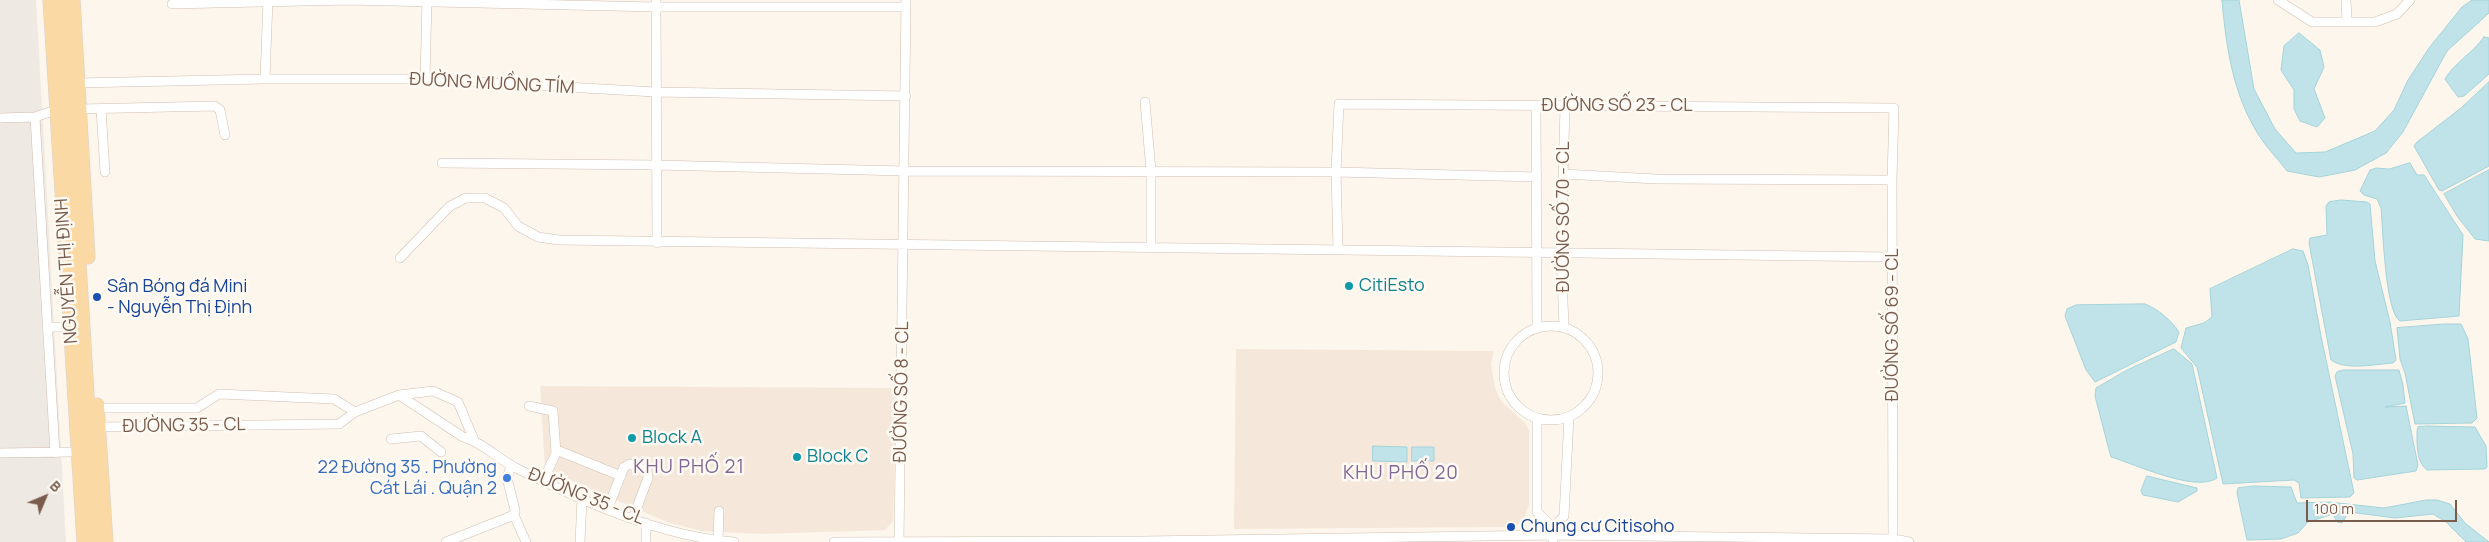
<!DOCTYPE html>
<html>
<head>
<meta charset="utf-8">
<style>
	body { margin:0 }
	#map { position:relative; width:2489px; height:542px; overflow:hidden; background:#fdf6ec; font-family:Manrope,sans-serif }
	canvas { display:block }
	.north { position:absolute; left:20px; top:472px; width:50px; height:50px; -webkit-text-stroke:4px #fffaf3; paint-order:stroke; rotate:45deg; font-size:14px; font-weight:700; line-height:20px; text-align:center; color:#7a5c4d }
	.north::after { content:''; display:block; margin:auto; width:18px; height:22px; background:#7a5c4d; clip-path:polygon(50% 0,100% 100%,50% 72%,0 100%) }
	.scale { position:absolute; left:2306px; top:500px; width:151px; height:22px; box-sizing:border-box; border:2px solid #7a5c4d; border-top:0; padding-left:6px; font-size:15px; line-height:18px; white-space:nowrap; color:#7a5c4d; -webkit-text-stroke:4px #fffaf3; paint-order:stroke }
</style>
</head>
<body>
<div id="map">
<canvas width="2489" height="542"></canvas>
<div class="north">B</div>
<div class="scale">100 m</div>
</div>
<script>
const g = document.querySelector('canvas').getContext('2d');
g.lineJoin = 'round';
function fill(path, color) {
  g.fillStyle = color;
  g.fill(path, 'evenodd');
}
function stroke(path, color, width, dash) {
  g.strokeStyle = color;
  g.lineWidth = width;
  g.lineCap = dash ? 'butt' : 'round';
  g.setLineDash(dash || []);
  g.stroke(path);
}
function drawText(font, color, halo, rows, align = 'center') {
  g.font = font + ' Manrope,sans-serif';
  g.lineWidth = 5;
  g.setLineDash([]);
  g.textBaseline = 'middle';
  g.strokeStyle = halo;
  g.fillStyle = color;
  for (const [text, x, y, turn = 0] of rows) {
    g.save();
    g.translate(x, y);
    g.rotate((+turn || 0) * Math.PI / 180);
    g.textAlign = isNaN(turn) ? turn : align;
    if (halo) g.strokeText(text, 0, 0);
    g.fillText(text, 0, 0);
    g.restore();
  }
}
const residential = new Path2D(`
	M 1236,349 L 1494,351 L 1491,364 L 1495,388 L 1501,401 L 1526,424 L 1529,431 L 1529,505 L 1524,519 L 1519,524 L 1508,527 L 1234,529 Z
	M 540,386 L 897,388 L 893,521 L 885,530 L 762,534 L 702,531 L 667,522 L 545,469 Z`);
const industrial = new Path2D(`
	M 0,0 L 36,0 L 66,542 L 0,542 Z`);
const water = new Path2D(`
	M 2222,0 L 2239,0 L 2254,89 L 2275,129 L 2296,153 L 2325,152 L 2375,131 L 2394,110 L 2408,80 L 2429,48 L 2462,7 L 2472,0 L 2489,0 L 2489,13 L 2447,51 L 2403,132 L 2386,153 L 2355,170 L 2319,177 L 2287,171 C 2278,159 2266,147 2258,134 C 2233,94 2226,47 2222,0 Z
	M 2299,33 L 2320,50 L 2324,67 L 2314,89 L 2325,118 L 2317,127 L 2300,121 L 2294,109 L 2294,90 L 2281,70 L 2284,46 Z
	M 2484,37 L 2489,38 L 2489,74 L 2464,96 L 2458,97 L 2445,79 C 2454,63 2473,53 2484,37 Z
	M 2489,82 L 2489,166 L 2442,191 L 2439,190 L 2414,146 L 2417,142 L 2461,108 Z
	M 2410,163 L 2417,175 L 2424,175 L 2428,181 L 2463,235 L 2459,316 L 2400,321 C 2385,312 2383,229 2381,208 L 2377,199 L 2364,195 L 2360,191 L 2370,170 L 2376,168 L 2389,169 Z
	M 2489,170 L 2489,241 L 2475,239 L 2457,216 L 2444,194 Z
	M 2341,200 L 2367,202 L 2370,204 L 2375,261 L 2390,322 L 2396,360 L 2393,363 C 2376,364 2346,371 2331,360 L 2309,243 L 2310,238 L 2327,235 L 2326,206 L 2329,202 Z
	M 2293,249 L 2303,251 L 2308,265 L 2321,336 L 2354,493 L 2350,497 L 2301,498 L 2299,483 L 2294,480 L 2223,484 L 2197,367 L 2181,348 L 2186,328 L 2204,323 L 2212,317 L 2210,289 Z
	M 2145,304 C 2158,309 2172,321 2179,332 L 2176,342 L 2095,382 L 2086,370 L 2065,316 L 2067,309 L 2076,305 Z
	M 2444,324 L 2461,324 L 2468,339 L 2477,418 L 2472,423 L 2415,424 L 2405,373 L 2400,359 L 2397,328 Z
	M 2174,349 L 2192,364 L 2217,478 C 2195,493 2135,464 2111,457 L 2109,450 L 2095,396 L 2096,388 L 2127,370 Z
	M 2343,370 L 2399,370 L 2403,385 L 2405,403 L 2385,407 L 2406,406 L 2418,465 L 2416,471 L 2357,480 L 2354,478 L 2353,454 L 2335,376 L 2337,372 Z
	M 2427,426 L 2475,427 L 2486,446 L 2487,467 L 2485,469 L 2427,470 C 2416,462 2417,444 2417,431 L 2418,427 Z
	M 1373,446 L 1407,447 L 1407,462 L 1373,461 Z
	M 1412,447 L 1434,447 L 1434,461 L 1412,461 Z
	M 2147,476 L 2197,488 L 2197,491 L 2178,502 L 2143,495 L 2141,491 Z
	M 2254,486 L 2291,487 L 2297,503 L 2329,502 L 2384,508 L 2426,500 L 2437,500 L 2450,504 L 2465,523 L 2489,542 L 2466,542 L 2446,522 L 2433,514 L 2395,518 L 2349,512 L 2342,523 L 2337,522 L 2333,514 L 2308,522 L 2298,533 L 2281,539 L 2247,540 L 2237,493 L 2238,488 Z`);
const minor = new Path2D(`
	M 656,0 L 657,243
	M 2278,0 L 2312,22 L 2375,22 L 2397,14 L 2410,0
	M 2346,0 L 2347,21
	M 172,4 L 347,0 L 656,7 L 906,7
	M 265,79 L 268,0
	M 425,79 L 427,0
	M 78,83 L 265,79 L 425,79 L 655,92 L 906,96
	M 1145,102 L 1151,171 L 1151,246
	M 1536,106 L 1537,328
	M 80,109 L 215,106 L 220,110 L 225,135
	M 101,109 L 105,172
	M 35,117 L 55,453
	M 0,118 L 35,117 L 50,112
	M 442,163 L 656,165 L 905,171 L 1336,172 L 1537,177
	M 1564,174 L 1656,179 L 1892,180
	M 1338,249 L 1336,172 L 1339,104 L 1894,108 L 1892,180 L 1893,542
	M 400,258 L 450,206 L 466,198 L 485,198 L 504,208 L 518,226 L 538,237 L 559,240 L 1892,257
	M1504 373a47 47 0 1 1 94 0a47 47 0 1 1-94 0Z
	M 48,327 L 63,327
	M 1564,327 L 1561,251 L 1565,106
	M 399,395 L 463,437 C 484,443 499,460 518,469 C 585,502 659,536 734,542
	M 529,406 L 553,411 L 556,453
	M 97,408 L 197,408 L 219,394 L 334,399 L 355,412
	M 1537,418 L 1537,512 L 1553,528
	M 99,427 L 339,424 L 355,412 L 399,395 L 433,391 L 458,402 L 474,440
	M 391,439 L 421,436 L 441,452
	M 0,453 L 70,452
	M 543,481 L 556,453 L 559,451 L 621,476
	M 608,508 L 624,467 L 630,464 L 647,471 L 648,478 L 633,518
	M 514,515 L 526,542
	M 718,541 L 719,511
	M 446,542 L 514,515 L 515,510 L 507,478 L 511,466
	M 580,542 L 582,498
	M 646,542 L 646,523
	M 834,542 L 1143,541 L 1553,535 L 1894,539 L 1909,542
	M 899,542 L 906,0
	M 1553,542 L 1553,528 L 1564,516 L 1569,417`);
const primary = new Path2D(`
	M 50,0 L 84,542
	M 63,0 L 96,542
	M 73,0 L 88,257
	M 97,405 L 106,542`);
const markers = [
	[1349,286,5,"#0f9aa8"],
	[97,297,5,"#1a4fb4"],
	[632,438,5,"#0f9aa8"],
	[797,457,5,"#0f9aa8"],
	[507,478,5,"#3f7fe0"],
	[1511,527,5,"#1a4fb4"]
];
const streetNames = [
	["ĐƯỜNG MUỒNG TÍM",492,84,3],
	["ĐƯỜNG SỐ 23 - CL",1617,106],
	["ĐƯỜNG SỐ 70 - CL",1564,217,-90],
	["NGUYỄN THỊ ĐỊNH",67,271,-94],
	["ĐƯỜNG SỐ 69 - CL",1893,325,-90],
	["ĐƯỜNG SỐ 8 - CL",902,392,-89],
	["ĐƯỜNG 35 - CL",184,426,-1],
	["ĐƯỜNG 35 - CL",586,497,22]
];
const cultureNames = [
	["CitiEsto",1359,286],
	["Block A",642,438],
	["Block C",807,457]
];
const transitNames = [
	["Sân Bóng đá Mini",107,287],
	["- Nguyễn Thị Định",107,308],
	["Chung cư Citisoho",1521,527]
];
const shopNames = [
	["22 Đường 35 . Phường",497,468],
	["Cát Lái . Quận 2",497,489]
];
const neighbourhoodNames = [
	["KHU PHỐ 21",689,468],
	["KHU PHỐ 20",1401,474]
];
fill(residential, '#f5e8da');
fill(industrial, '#efe9e4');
fill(water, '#bfe3e8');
stroke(water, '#a5d3da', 1);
stroke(minor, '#d1beb0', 10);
stroke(primary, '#dad1cd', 15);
stroke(minor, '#fff', 9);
stroke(primary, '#fbd9a5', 14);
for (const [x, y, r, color] of markers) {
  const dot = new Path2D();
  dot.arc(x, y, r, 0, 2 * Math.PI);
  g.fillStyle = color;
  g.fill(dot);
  stroke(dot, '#fffaf3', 2);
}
drawText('18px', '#7a5c4d', '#fffaf3', streetNames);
drawText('18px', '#0d838f', '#fffaf3', cultureNames, 'left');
drawText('18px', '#164399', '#fffaf3', transitNames, 'left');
drawText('18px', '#366cbe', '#fffaf3', shopNames, 'right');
g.letterSpacing = '1px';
drawText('19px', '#846695', '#fffaf3', neighbourhoodNames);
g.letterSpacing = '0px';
</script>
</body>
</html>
